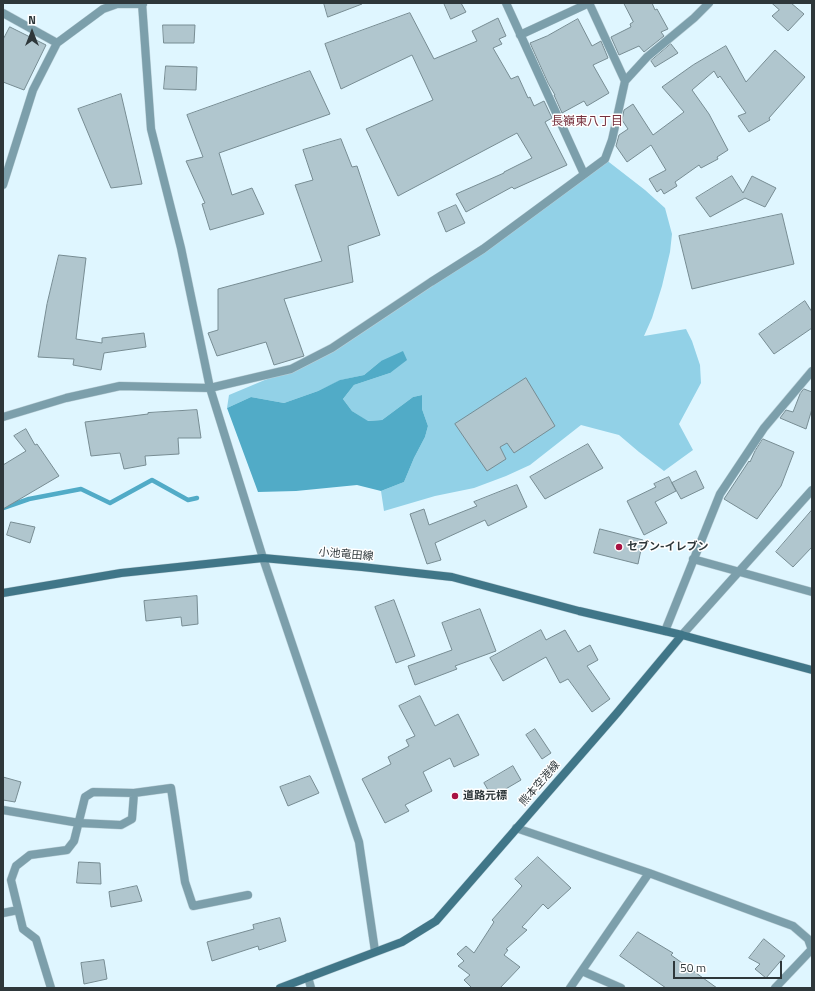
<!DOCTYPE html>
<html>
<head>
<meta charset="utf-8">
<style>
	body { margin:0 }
	#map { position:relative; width:815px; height:991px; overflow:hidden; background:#dff6ff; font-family:"Titillium Web",sans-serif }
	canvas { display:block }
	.frame { position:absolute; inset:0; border:4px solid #2e373a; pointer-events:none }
	.north { position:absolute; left:12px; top:12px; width:40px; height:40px; -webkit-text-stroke:3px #fff; paint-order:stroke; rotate:0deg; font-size:11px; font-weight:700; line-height:16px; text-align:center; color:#2e373a }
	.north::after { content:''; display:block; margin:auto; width:14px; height:18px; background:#2e373a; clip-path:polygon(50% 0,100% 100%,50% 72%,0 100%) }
	.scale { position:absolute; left:673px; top:961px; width:109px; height:18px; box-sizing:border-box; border:2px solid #2e373a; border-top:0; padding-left:5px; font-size:12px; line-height:14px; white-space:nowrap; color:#2e373a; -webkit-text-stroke:3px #fff; paint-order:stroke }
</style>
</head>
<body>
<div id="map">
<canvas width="815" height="991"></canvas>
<div class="frame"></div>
<div class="north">N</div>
<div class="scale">50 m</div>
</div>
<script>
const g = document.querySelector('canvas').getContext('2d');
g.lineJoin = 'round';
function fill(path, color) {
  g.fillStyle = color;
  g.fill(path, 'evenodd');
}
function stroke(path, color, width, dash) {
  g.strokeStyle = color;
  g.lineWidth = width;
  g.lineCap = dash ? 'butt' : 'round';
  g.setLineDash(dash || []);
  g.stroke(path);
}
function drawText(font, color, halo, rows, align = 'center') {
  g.font = font + ' "Titillium Web","Noto Sans JP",sans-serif';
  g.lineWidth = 3;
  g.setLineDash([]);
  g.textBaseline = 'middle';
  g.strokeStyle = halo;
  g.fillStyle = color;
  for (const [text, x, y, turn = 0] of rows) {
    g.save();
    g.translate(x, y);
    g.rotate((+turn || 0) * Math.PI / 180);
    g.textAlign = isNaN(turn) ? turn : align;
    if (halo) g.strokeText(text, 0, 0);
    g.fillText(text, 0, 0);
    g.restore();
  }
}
const green = new Path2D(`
	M 605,159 L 645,190 L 665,208 L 672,234 L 670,252 L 662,286 L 652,318 L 644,336 L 686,329 L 692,341 L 700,365 L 701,383 L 679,424 L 693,450 L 664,471 L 639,452 L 619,435 L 581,425 L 530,465 L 506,476 L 474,488 L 435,496 L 384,511 L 381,491 L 404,482 L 414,458 L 425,437 L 428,426 L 422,409 L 422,395 L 413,397 L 382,420 L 367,421 L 352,411 L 343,399 L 354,385 L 390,373 L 381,361 L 364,375 L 341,380 L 318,391 L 284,403 L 251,397 L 227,408 L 229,395 L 291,369 L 431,282 Z`);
const water = new Path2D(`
	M 403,351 L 407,360 L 390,373 L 354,385 L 343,399 L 352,411 L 368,421 L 382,420 L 413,397 L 422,395 L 422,409 L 428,426 L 425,437 L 414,458 L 404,482 L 381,491 L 357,485 L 296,491 L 258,492 L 227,408 L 251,397 L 284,403 L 318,391 L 340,380 L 364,375 L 381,361 Z`);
const stream = new Path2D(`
	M 3,508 L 29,499 L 81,489 L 110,503 L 152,480 L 188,500 L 197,498`);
const building = new Path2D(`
	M 324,3 L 362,3 L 362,4 L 328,17 Z
	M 444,3 L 461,3 L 466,12 L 451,19 Z
	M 624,3 L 652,3 L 655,10 L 657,9 L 668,29 L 661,32 L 664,36 L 644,52 L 639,46 L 619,55 L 611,37 L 631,27 L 630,24 L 633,22 Z
	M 772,3 L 791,3 L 804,14 L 788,31 L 772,16 L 779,10 Z
	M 410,13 L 434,59 L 477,41 L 472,31 L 498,18 L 506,36 L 499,39 L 502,44 L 493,48 L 511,79 L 518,76 L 528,98 L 530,97 L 534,106 L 544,101 L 552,118 L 545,122 L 567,165 L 514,189 L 512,187 L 466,212 L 456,194 L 504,173 L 504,172 L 532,158 L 517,133 L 398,196 L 366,129 L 433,100 L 412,55 L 341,89 L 325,44 Z
	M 578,19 L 592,46 L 601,41 L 608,58 L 593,65 L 609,93 L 587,106 L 584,101 L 562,113 L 554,95 L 555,95 L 548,83 L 530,43 L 547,36 Z
	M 163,25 L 195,25 L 194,43 L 164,43 Z
	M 10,27 L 46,45 L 24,90 L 3,82 L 3,40 Z
	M 671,44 L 678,53 L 655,67 L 651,61 Z
	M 726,46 L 746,82 L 775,50 L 805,77 L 769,118 L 770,120 L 749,132 L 738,116 L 746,113 L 720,76 L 718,78 L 714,71 L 692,90 L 709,114 L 728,150 L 717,157 L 718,159 L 701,168 L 699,165 L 675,182 L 677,186 L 664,194 L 661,189 L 657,192 L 649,179 L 666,170 L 651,145 L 627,162 L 616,146 L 619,135 L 628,129 L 622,120 L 624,110 L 633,104 L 653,135 L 684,112 L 662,87 L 693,65 Z
	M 166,66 L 197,67 L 196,90 L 164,89 Z
	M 310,71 L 330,114 L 219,153 L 232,195 L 252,188 L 264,214 L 210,230 L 202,204 L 205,203 L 186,161 L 203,157 L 187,115 Z
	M 121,94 L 142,184 L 111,188 L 78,109 Z
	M 341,139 L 352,167 L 357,166 L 380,235 L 348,246 L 353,282 L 284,299 L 304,356 L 274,365 L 266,342 L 217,356 L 208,333 L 218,330 L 218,289 L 322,261 L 295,185 L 313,180 L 303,150 Z
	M 732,176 L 743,193 L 752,176 L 776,188 L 765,207 L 745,198 L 710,217 L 696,198 Z
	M 456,205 L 465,223 L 446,232 L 438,213 Z
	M 782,214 L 794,264 L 692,289 L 679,236 Z
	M 59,255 L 86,258 L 76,339 L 102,343 L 102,338 L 144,333 L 146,347 L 104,353 L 101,370 L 73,365 L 74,359 L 38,357 L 47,304 Z
	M 805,301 L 812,312 L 812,328 L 774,354 L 759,334 Z
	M 526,378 L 555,426 L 514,453 L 507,443 L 500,447 L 506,459 L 487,471 L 455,424 Z
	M 804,389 L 812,392 L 812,409 L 806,429 L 780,418 L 786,410 L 793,412 L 800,394 Z
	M 197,410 L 201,438 L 178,438 L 179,454 L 145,456 L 146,465 L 124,469 L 120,453 L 91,456 L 85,422 L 148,414 L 148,413 Z
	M 26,429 L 35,445 L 37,444 L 59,476 L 3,509 L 3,465 L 26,451 L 14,436 Z
	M 763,439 L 794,452 L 781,486 L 757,519 L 724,499 L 749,461 L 750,462 L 755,451 Z
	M 588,444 L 603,468 L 545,499 L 530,477 Z
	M 696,471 L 704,488 L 681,499 L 672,483 Z
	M 669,477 L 676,491 L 655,502 L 667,523 L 644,535 L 627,501 L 656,487 L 654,484 Z
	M 517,485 L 527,507 L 488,526 L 485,520 L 435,543 L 441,560 L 427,564 L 410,514 L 424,509 L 429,525 L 477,506 L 474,502 Z
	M 812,510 L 812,547 L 793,567 L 776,552 Z
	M 11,522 L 35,527 L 30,543 L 7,535 Z
	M 600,529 L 643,540 L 638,564 L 594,553 Z
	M 197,596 L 198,624 L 182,626 L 181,617 L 146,621 L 144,601 Z
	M 394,600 L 415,656 L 396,663 L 375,607 Z
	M 480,609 L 496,651 L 455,666 L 457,669 L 415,685 L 408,666 L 452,650 L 442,623 Z
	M 541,630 L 546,640 L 565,630 L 578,652 L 590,645 L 598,660 L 587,666 L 610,699 L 592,712 L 568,679 L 560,683 L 546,657 L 503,681 L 490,658 Z
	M 420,696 L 435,726 L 458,714 L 479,755 L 454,767 L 450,758 L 423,772 L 432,791 L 405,805 L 409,811 L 385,823 L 362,779 L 391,764 L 388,757 L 409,746 L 406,740 L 415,736 L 399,706 Z
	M 535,729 L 551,753 L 542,759 L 526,735 Z
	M 513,766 L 521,780 L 492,797 L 484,783 Z
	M 310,776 L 319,793 L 288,806 L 280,787 Z
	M 3,777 L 21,782 L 15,802 L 3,800 Z
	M 538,857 L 571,888 L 548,909 L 543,904 L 522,927 L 527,930 L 506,949 L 508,950 L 504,955 L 520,967 L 500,988 L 472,988 L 464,980 L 470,975 L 458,966 L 464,961 L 457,954 L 466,946 L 474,953 L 494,922 L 492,920 L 522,886 L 515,879 Z
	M 79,862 L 100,863 L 101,884 L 77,883 Z
	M 137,886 L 142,901 L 111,907 L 109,892 Z
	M 280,918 L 286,941 L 259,950 L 258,946 L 212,961 L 207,942 L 254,929 L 253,925 Z
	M 638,932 L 673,953 L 671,955 L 717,988 L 666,988 L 620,956 Z
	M 764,939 L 785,956 L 766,978 L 755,969 L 760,964 L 749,958 Z
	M 104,960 L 107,979 L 84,984 L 81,963 Z`);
const minor = new Path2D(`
	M 142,3 L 151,129 L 181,248 L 210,388 L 263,558 L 359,842 L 375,951
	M 506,3 L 584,174
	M 589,3 L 625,81
	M 3,13 L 57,43 L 103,9 L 117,4 L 143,4
	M 520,35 L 589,3
	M 3,185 L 33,90 L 57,43
	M 3,417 L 66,398 L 120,386 L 210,388 L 291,369 L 332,348 L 431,282 L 483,249 L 605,159 L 612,140 L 625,81 L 647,57 L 694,18 L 709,3
	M 693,559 L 812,592
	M 665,631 L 720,494 L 764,428 L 812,371
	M 682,635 L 812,490
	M 3,810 L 79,823 L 121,825 L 132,819 L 134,793
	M 516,828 L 649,873 L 793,926 L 808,939 L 812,950
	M 3,913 L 18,910
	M 582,971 L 621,988
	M 51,988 L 36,939 L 23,929 L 11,880 L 16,866 L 30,855 L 67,850 L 74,841 L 85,797 L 93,792 L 134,793 L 171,788 L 185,882 L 193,906 L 248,895
	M 570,988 L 649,873
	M 775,988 L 812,949`);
const tertiary = new Path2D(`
	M 308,977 L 311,988`);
const secondary = new Path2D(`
	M 3,593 L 121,573 L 263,558 L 362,567 L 452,577 L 579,611 L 682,635 L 812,670
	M 280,988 L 402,942 L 436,921 L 617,713 L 682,635`);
const markers = [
	[619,547,4,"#a81242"],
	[455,796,4,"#a81242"]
];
const poiNames = [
	["セブン-イレブン",627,547],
	["道路元標",463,796]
];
const streetNames = [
	["小池竜田線",346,555,5],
	["熊本空港線",540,784,-49]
];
const neighbourhoodNames = [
	["長嶺東八丁目",587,122]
];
fill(green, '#92d1e7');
fill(water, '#51abc7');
stroke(stream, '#51abc7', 4.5);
fill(building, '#b0c6ce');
stroke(building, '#778c93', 1);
stroke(minor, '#bcd0d8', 9);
stroke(tertiary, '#bcd0d8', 9);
stroke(secondary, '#bcd0d8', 9);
stroke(minor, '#7c9fab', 8);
stroke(tertiary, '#7c9fab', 8);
stroke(secondary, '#407688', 8);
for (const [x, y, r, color] of markers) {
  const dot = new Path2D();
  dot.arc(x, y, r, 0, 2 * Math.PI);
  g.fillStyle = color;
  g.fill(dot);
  stroke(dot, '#fff', 1.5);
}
drawText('bold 11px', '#2e373a', '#fff', poiNames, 'left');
drawText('11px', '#2e373a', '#fff', streetNames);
drawText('12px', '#76303d', '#fff', neighbourhoodNames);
</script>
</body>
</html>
